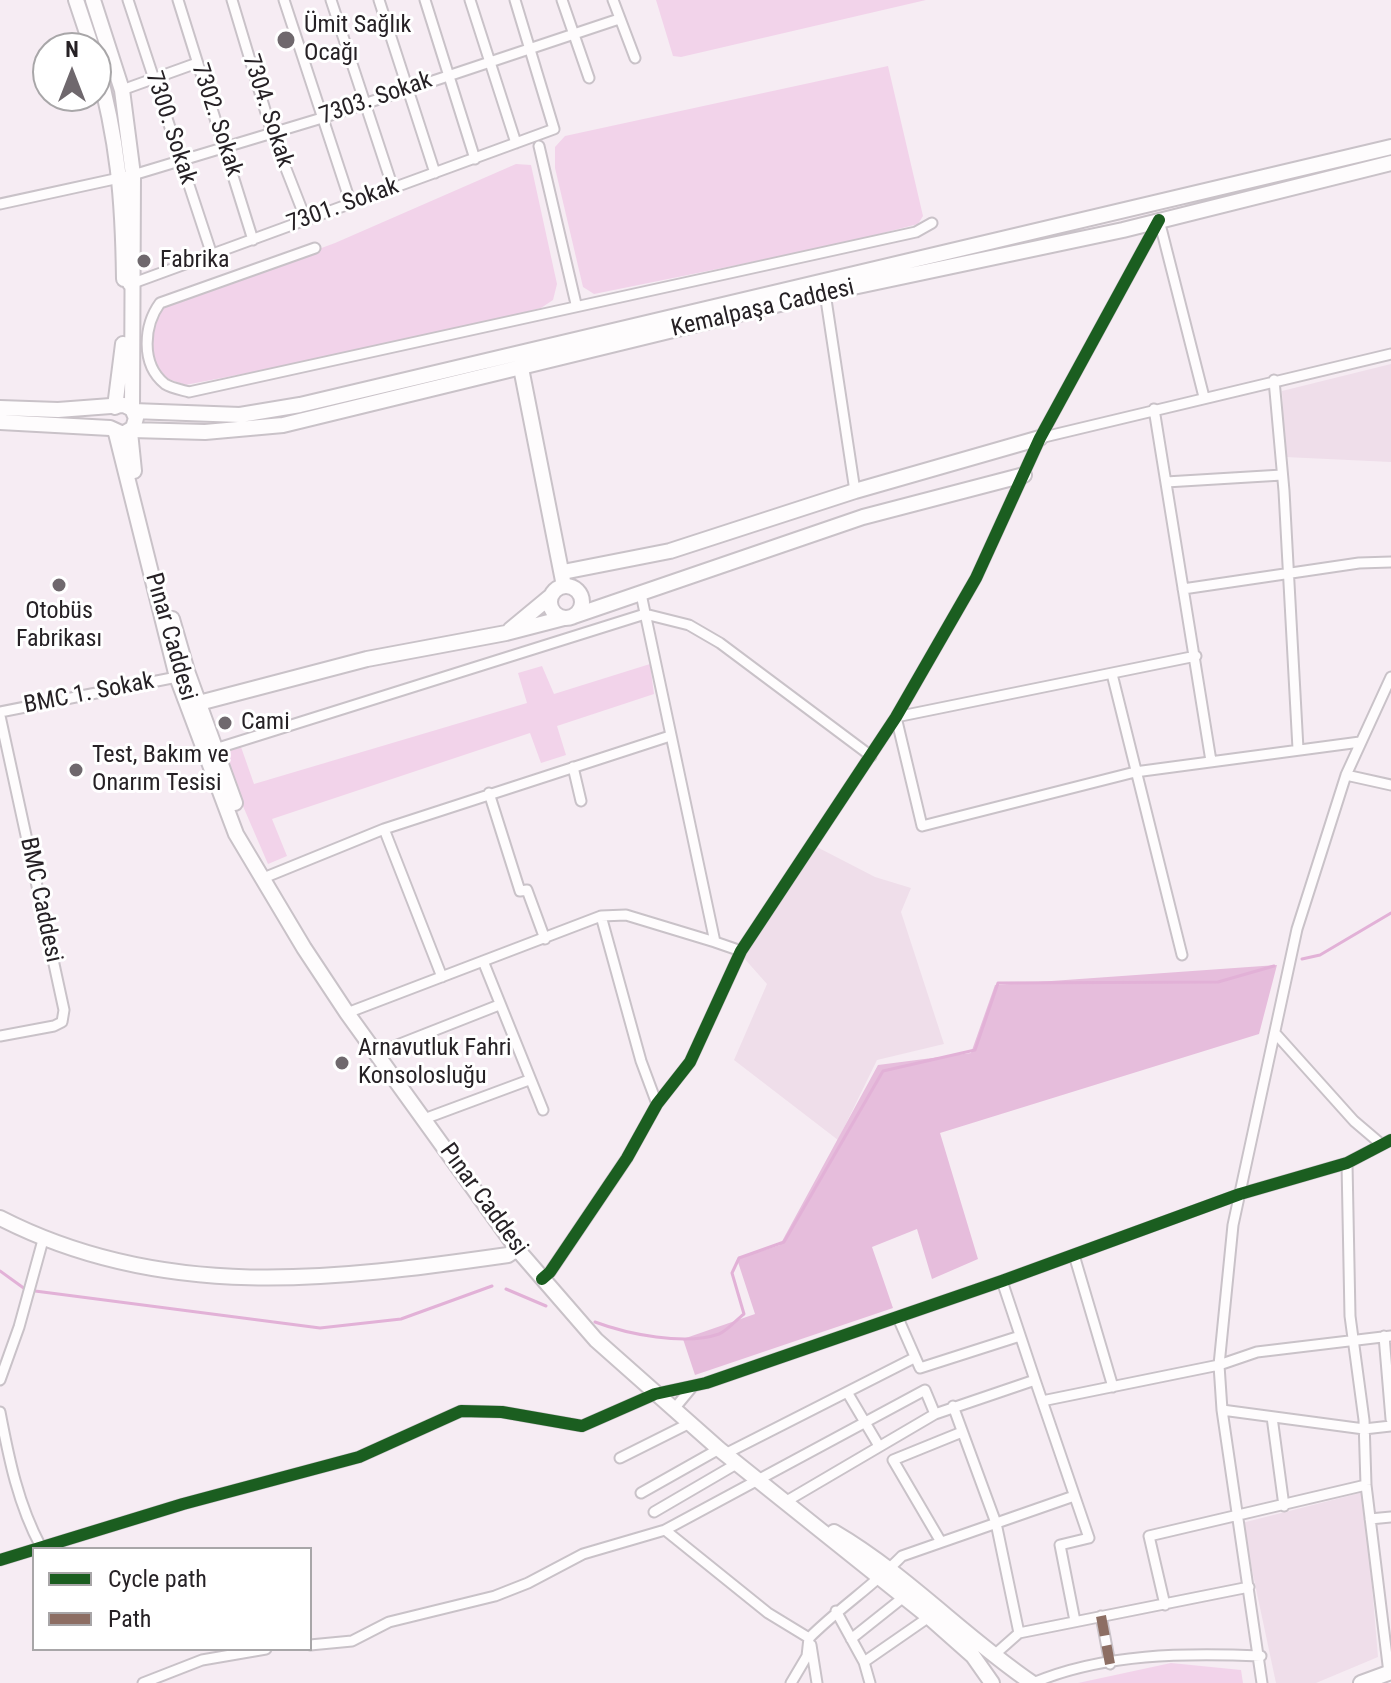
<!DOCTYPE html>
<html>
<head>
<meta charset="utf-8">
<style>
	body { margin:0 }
	#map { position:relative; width:1391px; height:1683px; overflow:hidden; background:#f6ecf3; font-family:"Roboto Condensed",sans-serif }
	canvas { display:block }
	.legend { position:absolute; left:32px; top:1547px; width:280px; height:104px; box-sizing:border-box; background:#fff; border:2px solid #a8a6a8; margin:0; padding:10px 14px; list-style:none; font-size:24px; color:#262125 }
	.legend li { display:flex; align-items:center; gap:16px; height:40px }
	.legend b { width:40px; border:2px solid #a8a6a8 }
	.north { position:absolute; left:32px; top:32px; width:80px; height:80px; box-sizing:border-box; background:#fff; border:2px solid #a8a6a8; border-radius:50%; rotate:0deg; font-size:22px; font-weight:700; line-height:32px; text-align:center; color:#262125 }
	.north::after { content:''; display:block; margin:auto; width:28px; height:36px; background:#6f686d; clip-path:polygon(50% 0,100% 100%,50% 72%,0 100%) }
</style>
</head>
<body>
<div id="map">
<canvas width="1391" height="1683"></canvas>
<ul class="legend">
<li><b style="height:10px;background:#1b5e20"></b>Cycle path</li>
<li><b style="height:10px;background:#8d6e63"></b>Path</li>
</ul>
<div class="north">N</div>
</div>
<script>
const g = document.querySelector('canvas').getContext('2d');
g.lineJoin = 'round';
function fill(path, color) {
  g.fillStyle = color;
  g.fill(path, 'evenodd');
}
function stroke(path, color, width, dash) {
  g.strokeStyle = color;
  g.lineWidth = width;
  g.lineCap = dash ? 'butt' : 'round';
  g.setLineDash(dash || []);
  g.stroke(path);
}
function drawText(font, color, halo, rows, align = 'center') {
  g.font = font + ' "Roboto Condensed",sans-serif';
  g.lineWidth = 6;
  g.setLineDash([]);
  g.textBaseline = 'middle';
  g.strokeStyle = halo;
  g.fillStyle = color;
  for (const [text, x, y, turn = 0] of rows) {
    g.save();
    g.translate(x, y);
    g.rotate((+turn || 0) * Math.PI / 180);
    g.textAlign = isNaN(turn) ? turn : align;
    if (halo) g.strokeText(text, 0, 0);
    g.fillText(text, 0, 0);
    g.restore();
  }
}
const built = new Path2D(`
	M 1391,364 L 1391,462 L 1285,457 L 1282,391 Z
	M 813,845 L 875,877 L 911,888 L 901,912 L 944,1044 L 877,1060 L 838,1140 L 734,1060 L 767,984 L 743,957 Z
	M 1364,1492 L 1378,1657 L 1316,1683 L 1276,1683 L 1242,1523 Z`);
const green = new Path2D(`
	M 656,0 L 926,0 L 681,57 L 673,56 Z
	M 888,66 L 923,216 L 918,224 L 836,245 L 594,294 L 583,287 L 555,168 L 555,147 L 565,136 Z
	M 516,164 L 531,165 L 557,284 L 553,300 L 541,308 L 389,346 L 185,385 L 166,378 L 150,354 L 155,319 L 164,306 L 335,243 Z
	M 650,664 L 654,694 L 557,726 L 566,755 L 541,763 L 530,733 L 272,819 L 287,856 L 268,864 L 220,753 L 241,747 L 254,784 L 527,703 L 518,673 L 542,666 L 554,694 Z
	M 1171,1663 L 1241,1670 L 1243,1683 L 1078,1683 Z`);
const forest = new Path2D(`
	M 1277,965 L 1259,1034 L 940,1133 L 978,1259 L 932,1279 L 917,1229 L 872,1247 L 893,1308 L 695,1375 L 683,1339 L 755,1314 L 737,1259 L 780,1245 L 878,1065 L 971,1053 L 995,985 Z`);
const stream = new Path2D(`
	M 1302,959 L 1320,955 L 1391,913
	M 0,1271 L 25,1289
	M 506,1289 L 546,1306
	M 35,1291 L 320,1328 L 401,1319 L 492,1286
	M 595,1322 C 627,1334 685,1346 719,1334 C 727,1331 736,1320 744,1314 L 732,1273 L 739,1258 L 784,1242 L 883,1071 L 975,1050 L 998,983 L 1218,982 L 1274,966`);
const street = new Path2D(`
	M 128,0 L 212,255
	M 178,0 L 253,240
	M 232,0 L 272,133 L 306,220
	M 284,0 L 351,204
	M 331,0 L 393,188
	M 379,0 L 435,173
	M 425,0 L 475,159
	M 470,0 L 516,143
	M 562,0 L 589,78
	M 613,0 L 635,58
	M 122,90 L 197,63
	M 539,146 L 576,304
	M 0,204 L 133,175 L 322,118 L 619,19
	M 1159,220 L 1204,397
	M 315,248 L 160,303 C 144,325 140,364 165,384 C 171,388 182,390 189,392 L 916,232 L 932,223
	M 128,285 L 554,129 L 515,0
	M 825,293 L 855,491
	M 1274,380 L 1284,491 L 1298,749
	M 1154,409 L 1211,761
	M 1040,438 L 1391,354
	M 1166,482 L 1282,475
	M 1183,589 L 1359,563 L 1391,562
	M 641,594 L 715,942 L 741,951
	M 1196,656 L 896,717 L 922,826 L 1135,772 L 1360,742
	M 1112,674 L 1182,955
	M 0,712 L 177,677
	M 0,716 L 64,1010 L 62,1022 L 54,1026 L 0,1036
	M 215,749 L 645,614 L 689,625 L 720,643 L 871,756
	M 573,767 L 581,801
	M 1346,775 L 1391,785
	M 489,793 L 520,891 L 527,890 L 545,939
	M 384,829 L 442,977
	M 261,879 L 384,829 L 670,736
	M 601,916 L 626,915 L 715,942
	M 483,961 L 543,1110
	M 347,1013 L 601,916 L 641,1061 L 657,1104
	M 1275,1033 L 1354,1121 L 1381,1144
	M 377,1053 L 499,1005
	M 424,1119 L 529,1080
	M 1347,1163 L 1350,1316 L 1364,1420 L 1366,1485 L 1389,1673
	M 1074,1255 L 1113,1387
	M 542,1279 L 550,1272 L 627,1158 L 657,1104 L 690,1062 L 741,951 L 896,717 L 976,578 L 1040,438 L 1159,220
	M 898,1318 L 920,1368 L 1020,1336
	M 1384,1336 L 1391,1419
	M 0,1380 L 19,1327 L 43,1240
	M 1035,1380 L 1089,1538 L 1060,1545 L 1075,1621
	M 847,1392 L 879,1446
	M 1042,1401 L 1219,1365 L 1257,1352 L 1391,1336
	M 953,1406 L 996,1523 L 1019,1633
	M 674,1409 L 693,1386
	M 1222,1410 L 1364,1429 L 1391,1426
	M 0,1412 C 9,1459 18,1504 41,1547
	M 1272,1417 L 1284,1506
	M 725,1454 L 914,1358
	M 620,1458 L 690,1423
	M 641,1493 L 719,1449
	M 785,1502 L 935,1414 L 1035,1380 L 1002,1281
	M 654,1512 L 738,1463
	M 1370,1519 L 1391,1517
	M 665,1530 L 768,1613 L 809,1638 C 839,1608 873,1586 902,1556 L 1074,1496
	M 941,1542 L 893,1460 L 962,1432
	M 0,1560 L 183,1504 L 359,1457 L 461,1411 L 502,1412 L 582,1426 L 655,1394 L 706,1383 L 1002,1281 L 1240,1194 L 1347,1163 L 1391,1140
	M 1165,1605 L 1149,1536 L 1366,1485
	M 836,1611 L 864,1662
	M 1101,1616 L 1110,1664
	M 851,1639 L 905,1596
	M 310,1645 L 352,1641 L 389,1622 L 495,1596 L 528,1583 L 583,1554 L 665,1530 L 925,1390 L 935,1414
	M 811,1645 L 817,1683
	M 993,1656 L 1019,1633 L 1249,1587
	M 143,1683 L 202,1660 L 266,1649
	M 791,1683 L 807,1656 L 809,1638
	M 870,1683 L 864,1662 L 929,1617
	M 1033,1683 C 1104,1653 1185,1653 1261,1656
	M 1262,1683 L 1222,1410 L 1219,1365 L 1233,1225 L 1297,929 L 1346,775 L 1391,677`);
const secondary = new Path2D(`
	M 76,0 L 92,48
	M 93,0 L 122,90 L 133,175 L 132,409
	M 96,62 C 118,140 123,199 124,279
	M 521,368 L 564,586
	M 115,407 L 123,344
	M 130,432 L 134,471
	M 116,433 L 177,677 L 236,834 L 304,948 L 347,1013 L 517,1249 L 596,1340 L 719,1449 L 929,1617 L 973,1656 L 992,1683
	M 563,572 L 670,551 L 855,491 L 1040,438
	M550 602a16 16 0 1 1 32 0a16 16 0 1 1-32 0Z
	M 574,616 L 863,517 L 1024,475
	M 172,619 L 187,671 L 235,803
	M 510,630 L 551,596
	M 199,703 L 367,659 L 506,633 L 564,618
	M 0,1218 C 164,1302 333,1280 508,1255 L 517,1249
	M 834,1532 C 906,1574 963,1636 1032,1683
	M 1361,1683 L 1391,1672`);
const primary = new Path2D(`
	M 0,408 L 58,410 L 124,405 L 132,409 L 136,418 L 133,428 L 123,434 L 110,428 L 0,422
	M 133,411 L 240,415 L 300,405 L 1391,147
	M 132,430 L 205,432 L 283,425 L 825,293 L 1123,230 L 1391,163`);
const quiet = new Path2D(`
	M 1101,1616 L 1110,1664`);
const cycleway = new Path2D(`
	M 542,1279 L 550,1272 L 627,1158 L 657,1104 L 690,1062 L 741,951 L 896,717 L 976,578 L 1040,438 L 1159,220
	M 0,1560 L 183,1504 L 359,1457 L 461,1411 L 502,1412 L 582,1426 L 655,1394 L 706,1383 L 1002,1281 L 1240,1194 L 1347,1163 L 1391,1140`);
const markers = [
	[286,40,10,"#6f686d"],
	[144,261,8,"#6f686d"],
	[59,585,8,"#6f686d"],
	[225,723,8,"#6f686d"],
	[76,770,8,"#6f686d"],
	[342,1063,8,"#6f686d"]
];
const poiNames = [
	["Ümit Sağlık",304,26],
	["Ocağı",304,54],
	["Fabrika",160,261],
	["Otobüs",59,612,"center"],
	["Fabrikası",59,640,"center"],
	["Cami",241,723],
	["Test, Bakım ve",92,756],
	["Onarım Tesisi",92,784],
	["Arnavutluk Fahri",358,1049],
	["Konsolosluğu",358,1077]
];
const streetNames = [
	["7303. Sokak",376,99,-19],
	["7304. Sokak",267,111,72],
	["7302. Sokak",216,120,72],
	["7300. Sokak",170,128,72],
	["7301. Sokak",343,206,-20],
	["Kemalpaşa Caddesi",763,309,-13],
	["Pınar Caddesi",170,637,74],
	["BMC 1. Sokak",89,694,-11],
	["BMC Caddesi",40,900,78],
	["Pınar Caddesi",483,1200,54]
];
fill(built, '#efdeea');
fill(green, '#f2d3ea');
fill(forest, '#e6bddc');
stroke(stream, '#e2b1d7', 3);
stroke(street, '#c9c2c8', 13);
stroke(secondary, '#c9c2c8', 18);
stroke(primary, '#c9c2c8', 18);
stroke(street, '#fefcfd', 9);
stroke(secondary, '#fefcfd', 14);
stroke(primary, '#fefcfd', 14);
stroke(quiet, '#8d6e63', 10, [20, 10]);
stroke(cycleway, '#1b5e20', 12);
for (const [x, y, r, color] of markers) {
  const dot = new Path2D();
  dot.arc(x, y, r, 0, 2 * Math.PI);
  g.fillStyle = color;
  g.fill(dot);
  stroke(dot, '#fff', 3);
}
drawText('24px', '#262125', '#fff', poiNames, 'left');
drawText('24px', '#262125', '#fff', streetNames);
</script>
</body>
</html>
